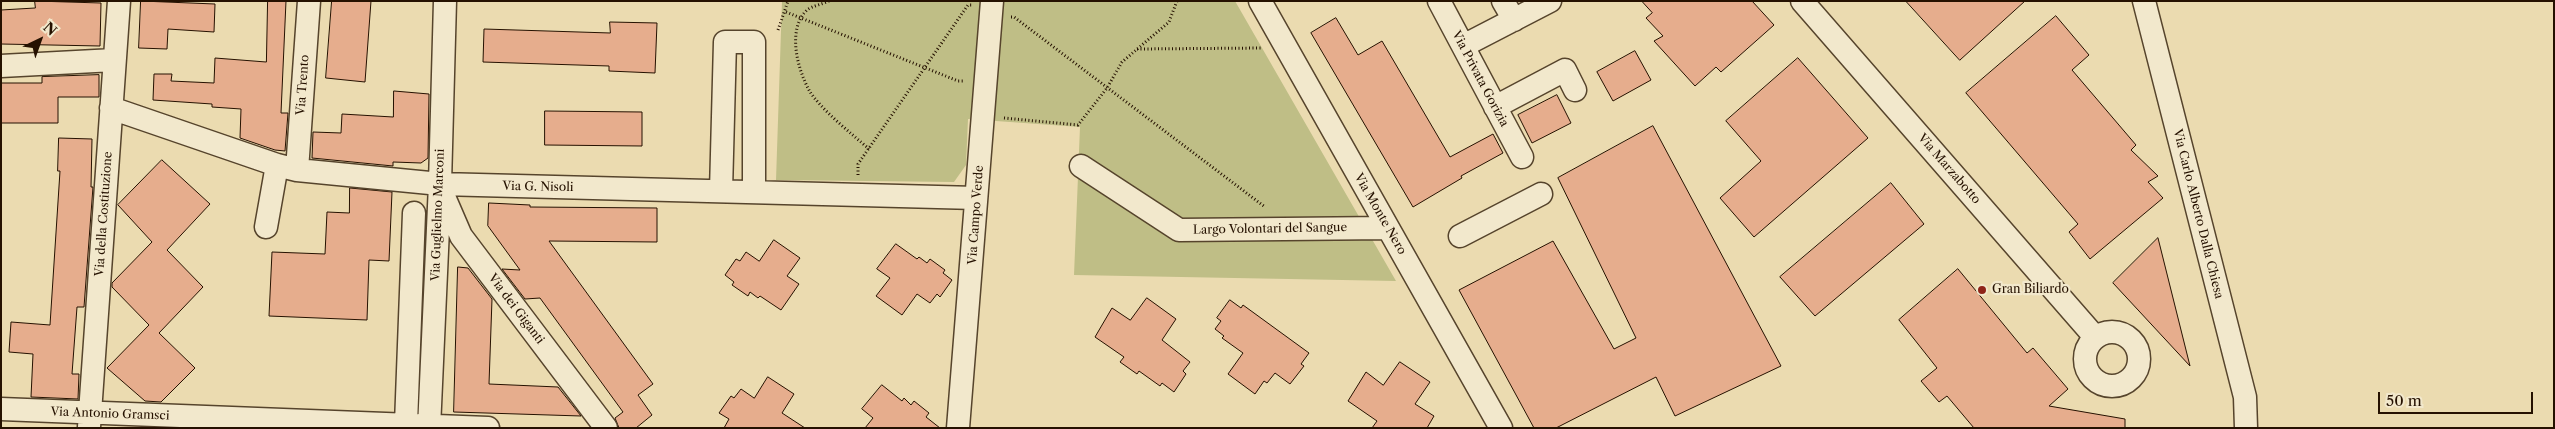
<!DOCTYPE html>
<html>
<head>
<meta charset="utf-8">
<style>
	body { margin:0 }
	#map { position:relative; width:2555px; height:429px; overflow:hidden; background:#ebdbb0; font-family:"Libre Caslon Text",serif }
	canvas { display:block }
	.frame { position:absolute; inset:0; border:2px solid #251100; pointer-events:none }
	.north { position:absolute; left:15px; top:15px; width:50px; height:50px; -webkit-text-stroke:4px #f2e8cc; paint-order:stroke; rotate:42deg; font-size:14px; font-weight:700; line-height:20px; text-align:center; color:#251100 }
	.north::after { content:''; display:block; margin:auto; width:18px; height:22px; background:#251100; clip-path:polygon(50% 0,100% 100%,50% 72%,0 100%) }
	.scale { position:absolute; left:2378px; top:392px; width:155px; height:22px; box-sizing:border-box; border:2px solid #251100; border-top:0; padding-left:6px; font-size:15px; line-height:18px; white-space:nowrap; color:#251100; -webkit-text-stroke:4px #f2e8cc; paint-order:stroke }
</style>
</head>
<body>
<div id="map">
<canvas width="2555" height="429"></canvas>
<div class="frame"></div>
<div class="north">N</div>
<div class="scale">50 m</div>
</div>
<script>
const g = document.querySelector('canvas').getContext('2d');
g.lineJoin = 'round';
function fill(path, color) {
  g.fillStyle = color;
  g.fill(path, 'evenodd');
}
function stroke(path, color, width, dash) {
  g.strokeStyle = color;
  g.lineWidth = width;
  g.lineCap = dash ? 'butt' : 'round';
  g.setLineDash(dash || []);
  g.stroke(path);
}
function drawText(font, color, halo, rows, align = 'center') {
  g.font = font + ' "Libre Caslon Text",serif';
  g.lineWidth = 4.5;
  g.setLineDash([]);
  g.textBaseline = 'middle';
  g.strokeStyle = halo;
  g.fillStyle = color;
  for (const [text, x, y, turn = 0] of rows) {
    g.save();
    g.translate(x, y);
    g.rotate((+turn || 0) * Math.PI / 180);
    g.textAlign = isNaN(turn) ? turn : align;
    if (halo) g.strokeText(text, 0, 0);
    g.fillText(text, 0, 0);
    g.restore();
  }
}
const green = new Path2D(`
	M 782,1 L 1235,1 L 1396,281 L 1074,275 L 1080,127 L 968,119 L 966,165 L 954,182 L 776,180 Z`);
const building = new Path2D(`
	M 35,1 L 101,3 L 100,46 L 1,44 L 1,10 L 35,8 Z
	M 141,1 L 215,4 L 214,32 L 168,29 L 167,49 L 139,48 Z
	M 268,1 L 286,1 L 281,113 L 288,113 L 285,151 L 275,150 L 240,138 L 241,109 L 212,107 L 212,104 L 153,100 L 154,74 L 172,74 L 171,81 L 214,83 L 215,58 L 266,62 Z
	M 332,1 L 371,1 L 365,82 L 326,78 Z
	M 1642,1 L 1752,1 L 1774,25 L 1721,72 L 1716,67 L 1695,86 L 1654,41 L 1663,36 L 1646,18 L 1652,13 Z
	M 1906,1 L 2025,1 L 1960,60 Z
	M 2056,16 L 2089,55 L 2072,70 L 2136,145 L 2131,150 L 2158,176 L 2148,182 L 2163,198 L 2090,259 L 2069,232 L 2078,224 L 1966,93 Z
	M 1336,18 L 1358,55 L 1382,41 L 1450,157 L 1493,134 L 1503,153 L 1461,176 L 1462,178 L 1413,207 L 1311,33 Z
	M 610,22 L 657,23 L 655,73 L 609,71 L 609,66 L 483,62 L 484,29 L 610,33 Z
	M 1635,51 L 1651,80 L 1613,101 L 1597,72 Z
	M 1798,58 L 1868,138 L 1754,237 L 1720,198 L 1761,161 L 1726,121 Z
	M 99,75 L 99,97 L 58,97 L 58,123 L 1,123 L 1,83 L 42,83 L 42,77 Z
	M 394,91 L 429,94 L 428,158 L 421,163 L 393,162 L 393,166 L 312,158 L 313,132 L 341,133 L 342,114 L 393,117 Z
	M 1557,95 L 1571,123 L 1532,143 L 1518,115 Z
	M 545,111 L 642,112 L 642,146 L 545,145 Z
	M 1653,126 L 1781,366 L 1675,416 L 1656,377 L 1556,428 L 1534,428 L 1459,290 L 1553,241 L 1614,349 L 1636,338 L 1558,178 Z
	M 59,138 L 92,139 L 91,187 L 93,187 L 84,307 L 77,307 L 72,374 L 79,374 L 78,399 L 31,397 L 33,354 L 9,352 L 11,322 L 50,325 L 60,171 L 58,171 Z
	M 162,160 L 210,204 L 167,250 L 203,287 L 159,333 L 195,368 L 161,402 L 145,401 L 107,368 L 149,325 L 112,287 L 112,283 L 152,242 L 118,205 Z
	M 1891,183 L 1924,224 L 1815,316 L 1780,277 Z
	M 350,188 L 392,192 L 389,261 L 369,260 L 367,320 L 269,316 L 272,252 L 325,254 L 327,212 L 349,213 Z
	M 489,203 L 530,205 L 530,207 L 657,208 L 657,242 L 549,241 L 653,384 L 638,395 L 652,415 L 636,428 L 619,428 L 615,418 L 623,412 L 540,298 L 525,299 L 502,269 L 520,270 L 488,226 Z
	M 2158,238 L 2190,366 L 2113,283 Z
	M 774,240 L 800,258 L 787,276 L 799,284 L 781,310 L 760,296 L 758,298 L 750,292 L 748,296 L 732,285 L 734,282 L 725,275 L 736,259 L 740,261 L 746,252 L 759,261 Z
	M 896,244 L 917,259 L 919,257 L 927,263 L 930,259 L 945,270 L 943,273 L 952,280 L 940,297 L 937,294 L 930,303 L 917,294 L 902,315 L 876,296 L 890,278 L 877,269 Z
	M 458,267 L 468,268 L 492,299 L 489,384 L 558,387 L 581,416 L 454,412 Z
	M 1958,269 L 2027,353 L 2033,348 L 2068,389 L 2049,406 L 2125,419 L 2125,428 L 1974,428 L 1947,396 L 1939,402 L 1921,381 L 1937,368 L 1899,320 Z
	M 1147,298 L 1176,319 L 1162,340 L 1190,362 L 1183,371 L 1186,374 L 1174,392 L 1162,383 L 1160,386 L 1139,371 L 1137,374 L 1120,362 L 1124,357 L 1095,337 L 1112,308 L 1130,320 Z
	M 1230,300 L 1241,308 L 1243,305 L 1309,353 L 1301,364 L 1304,366 L 1290,384 L 1275,373 L 1267,383 L 1264,381 L 1255,394 L 1228,374 L 1243,353 L 1222,338 L 1224,336 L 1215,329 L 1221,321 L 1217,318 Z
	M 1400,362 L 1430,382 L 1415,404 L 1434,416 L 1427,428 L 1372,428 L 1377,421 L 1348,401 L 1366,372 L 1383,385 Z
	M 768,377 L 794,394 L 782,413 L 805,428 L 724,428 L 729,419 L 719,413 L 731,396 L 734,398 L 741,389 L 754,398 Z
	M 882,385 L 902,401 L 904,398 L 911,405 L 914,401 L 929,413 L 926,417 L 940,428 L 865,428 L 873,418 L 862,409 Z`);
const path = new Path2D(`
	M 829,1 C 823,4 812,6 807,10 C 787,29 797,68 809,90 C 819,108 852,134 869,149
	M 786,12 L 958,81 L 965,81
	M 1011,17 L 1014,17 L 1265,207
	M 778,30 L 788,1
	M 1137,49 L 1263,48
	M 1004,118 L 1078,125 L 1107,88 L 1122,62 L 1169,22 L 1177,1
	M 858,175 L 858,164 L 968,5 L 972,5`);
const minor = new Path2D(`
	M 1260,1 L 1501,428
	M 1439,1 L 1522,157
	M 1503,1 L 1514,20
	M 1802,1 L 2095,337
	M 2144,1 L 2245,397 L 2246,428
	M 1463,46 L 1550,1
	M 1,66 L 114,60
	M 1495,107 L 1565,70 L 1575,90
	M 111,108 L 277,165 L 297,170 L 440,184 L 976,198
	M 1081,166 L 1179,230 L 1388,228
	M 297,170 L 309,1
	M 721,191 L 725,42 L 754,42 L 754,192
	M 442,192 L 461,236 L 606,428
	M 266,227 L 277,165
	M 1460,236 L 1541,194
	M2085 359a27 27 0 1 1 54 0a27 27 0 1 1-54 0Z
	M 1,409 L 488,428
	M 406,424 L 414,213
	M 89,427 L 119,1
	M 429,428 L 440,184 L 445,1
	M 958,428 L 992,1`);
const markers = [
	[1982,290,5,"#8f2418"]
];
const streetNames = [
	["Via Privata Gorizia",1480,79,62],
	["Via Trento",303,85,-86],
	["Via Marzabotto",1949,169,49],
	["Via G. Nisoli",538,187,1],
	["Via della Costituzione",104,214,-86],
	["Via Monte Nero",1380,214,60],
	["Via Carlo Alberto Dalla Chiesa",2198,214,76],
	["Via Guglielmo Marconi",438,215,-88],
	["Via Campo Verde",976,215,-86],
	["Largo Volontari del Sangue",1270,229,-1],
	["Via dei Giganti",516,309,53],
	["Via Antonio Gramsci",110,414,2]
];
const poiNames = [
	["Gran Biliardo",1992,290]
];
fill(green, '#bfbe86');
fill(building, '#e6ad8d');
stroke(building, '#251100', 1);
stroke(minor, '#56442c', 25);
stroke(path, '#251100', 3, [1, 2.5]);
stroke(minor, '#f2e8cc', 22);
for (const [x, y, r, color] of markers) {
  const dot = new Path2D();
  dot.arc(x, y, r, 0, 2 * Math.PI);
  g.fillStyle = color;
  g.fill(dot);
  stroke(dot, '#f2e8cc', 2);
}
drawText('12px', '#251100', '#f2e8cc', streetNames);
drawText('12px', '#251100', '#f2e8cc', poiNames, 'left');
</script>
</body>
</html>
